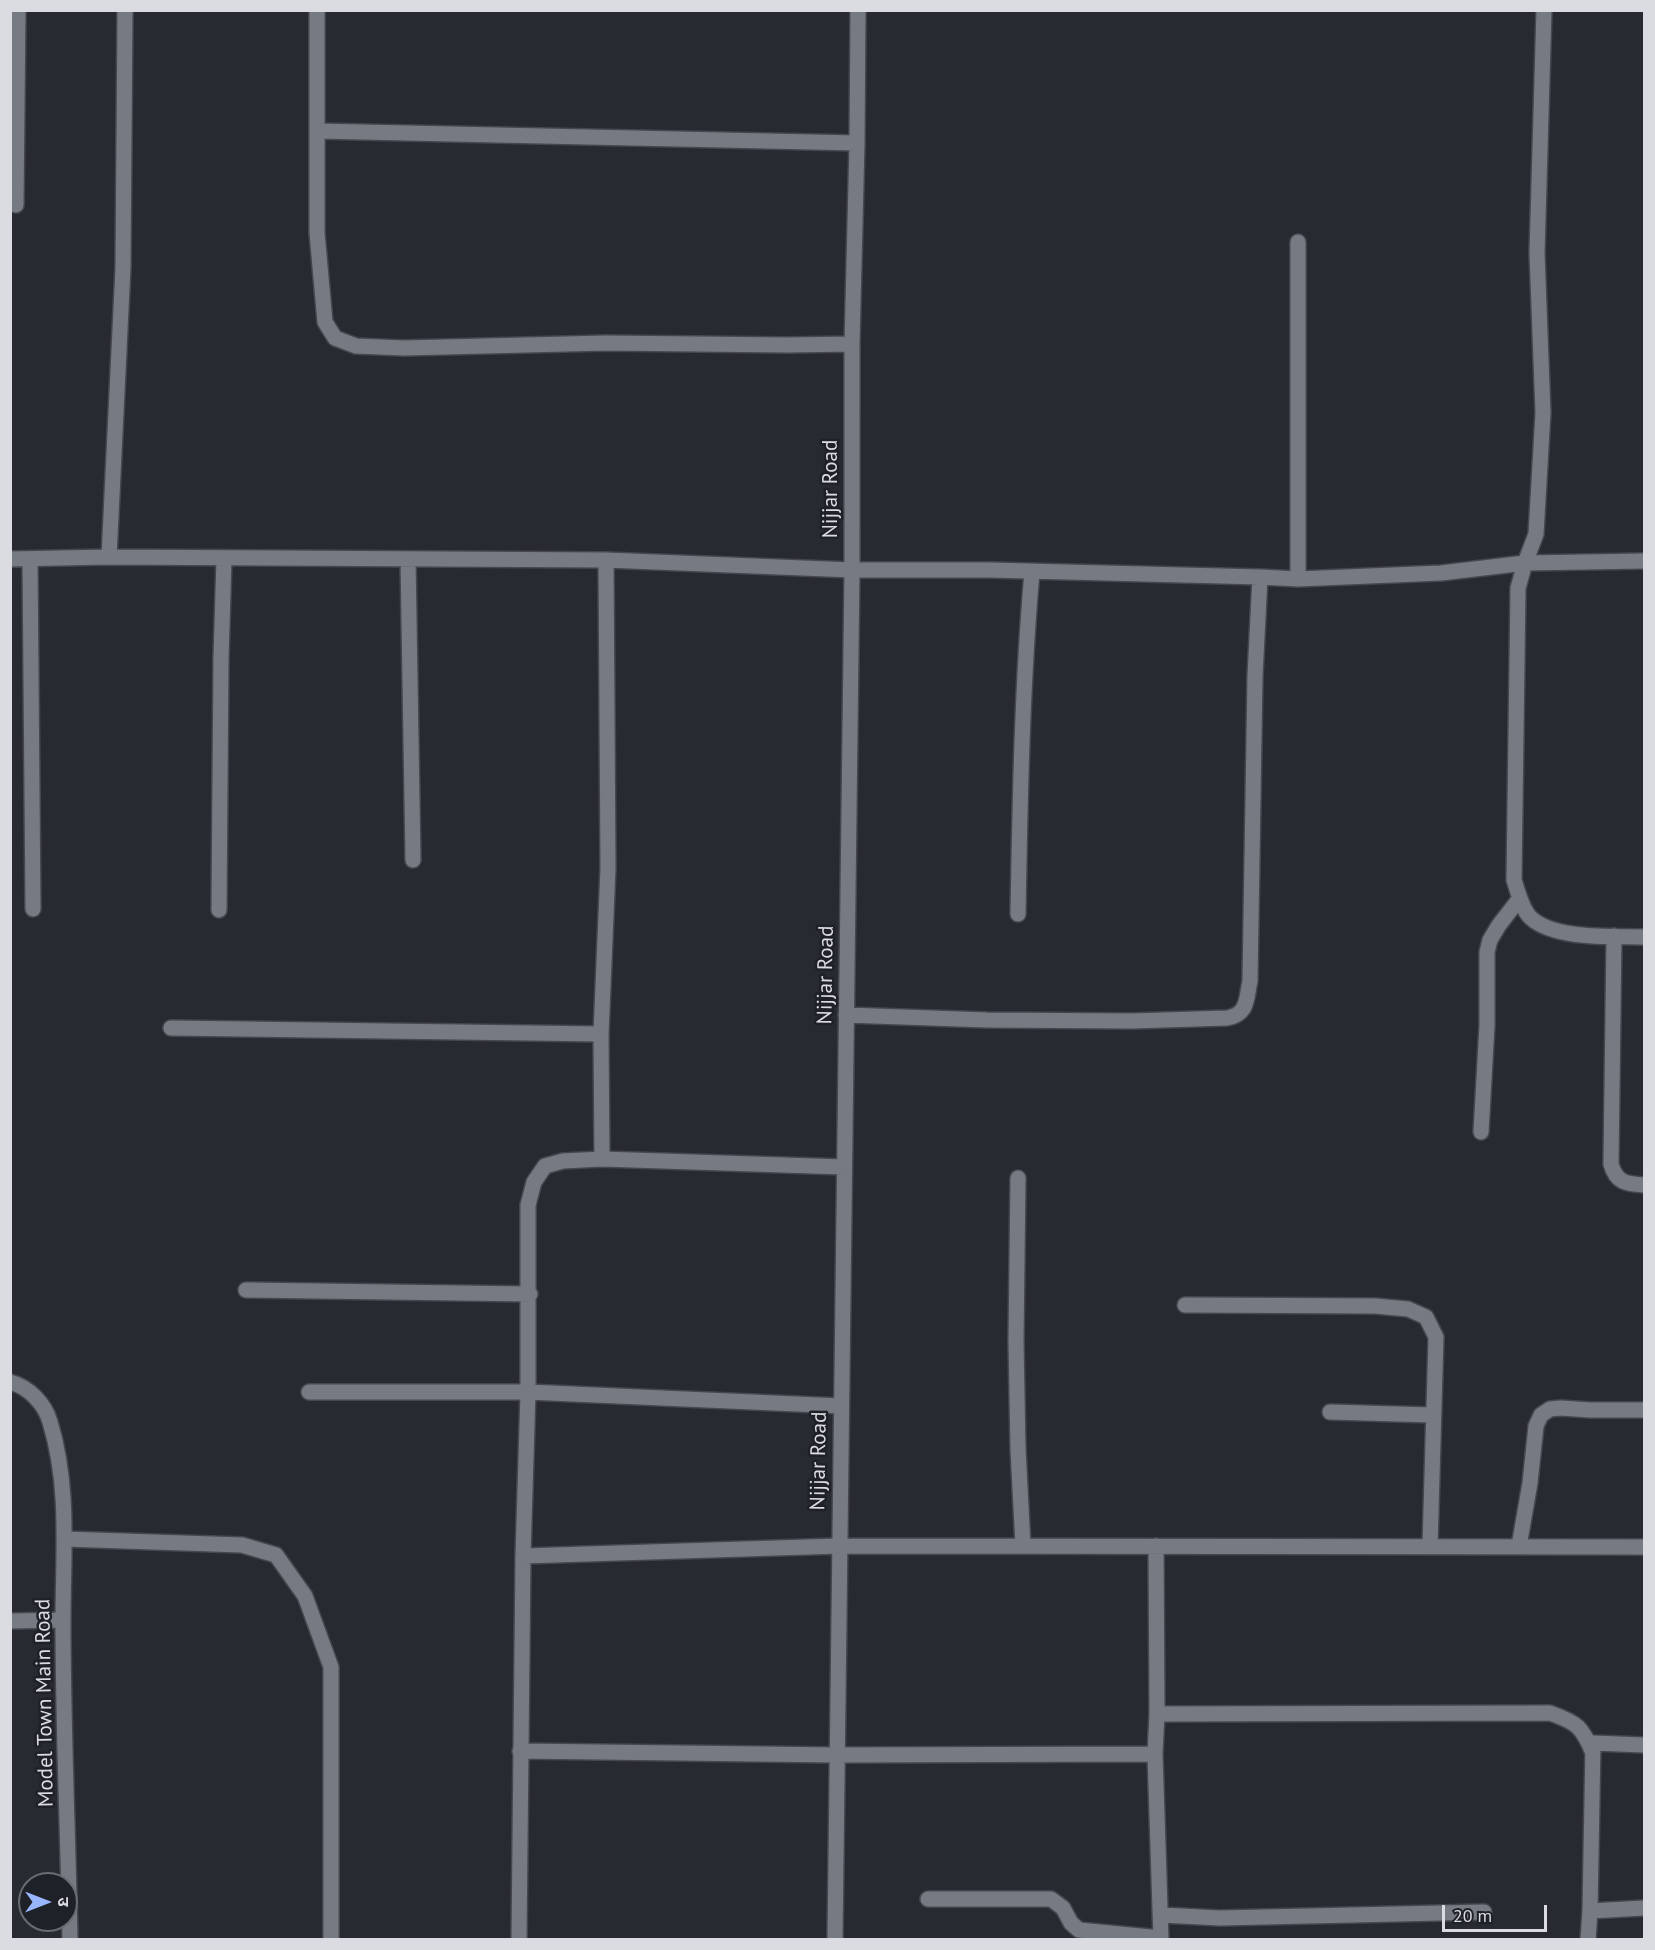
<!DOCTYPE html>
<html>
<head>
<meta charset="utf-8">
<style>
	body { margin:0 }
	#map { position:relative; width:1655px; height:1950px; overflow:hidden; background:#272a31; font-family:"PT Sans","Noto Sans Devanagari",sans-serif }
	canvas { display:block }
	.frame { position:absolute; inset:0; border:12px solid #dadce1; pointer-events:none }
	.north { position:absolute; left:18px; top:1872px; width:60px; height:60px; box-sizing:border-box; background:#1e2127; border:2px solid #696c71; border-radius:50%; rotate:90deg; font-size:16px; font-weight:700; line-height:24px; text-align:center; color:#dadce1 }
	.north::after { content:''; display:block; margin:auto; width:21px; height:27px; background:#98b6fd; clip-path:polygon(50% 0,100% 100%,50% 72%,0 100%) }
	.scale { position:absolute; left:1442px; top:1905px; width:105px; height:27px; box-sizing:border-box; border:3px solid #dadce1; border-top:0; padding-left:8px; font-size:18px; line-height:21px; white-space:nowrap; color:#dadce1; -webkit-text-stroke:4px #1e2127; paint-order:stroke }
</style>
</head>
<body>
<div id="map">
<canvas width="1655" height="1950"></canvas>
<div class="frame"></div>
<div class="north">उ</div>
<div class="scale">20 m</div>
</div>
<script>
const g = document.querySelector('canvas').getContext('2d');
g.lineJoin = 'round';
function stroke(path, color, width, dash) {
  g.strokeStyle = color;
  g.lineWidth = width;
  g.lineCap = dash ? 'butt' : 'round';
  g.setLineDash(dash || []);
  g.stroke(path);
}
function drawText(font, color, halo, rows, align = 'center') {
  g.font = font + ' "PT Sans",sans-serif';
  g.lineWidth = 5;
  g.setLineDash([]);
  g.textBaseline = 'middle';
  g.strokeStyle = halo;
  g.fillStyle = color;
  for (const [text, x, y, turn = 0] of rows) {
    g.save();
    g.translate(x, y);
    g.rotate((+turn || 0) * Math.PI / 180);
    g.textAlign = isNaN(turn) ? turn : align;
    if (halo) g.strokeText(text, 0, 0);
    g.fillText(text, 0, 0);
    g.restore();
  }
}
const minor = new Path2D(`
	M 317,10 L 317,233 L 325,322 L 335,338 L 356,346 L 404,348 L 606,343 L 787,345 L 852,344
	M 1544,10 L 1537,253 L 1543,413 L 1536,534 L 1525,563 L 1518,588 L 1514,880 C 1518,892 1522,910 1531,918 C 1555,940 1613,936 1644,937
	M 317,131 L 857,143
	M 16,205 L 18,10
	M 1298,242 L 1298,579
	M 109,557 L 123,268 L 125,10
	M 10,559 L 109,557 L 606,560 L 852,570 L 989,570 L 1260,577 L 1298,579 L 1441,573 L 1525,563 L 1644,561
	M 30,559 L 33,909
	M 408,559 L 413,860
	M 219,910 L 221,658 L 224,559
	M 1018,914 C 1020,800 1022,686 1032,572
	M 1614,936 L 1611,1164 C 1616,1183 1627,1184 1644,1185
	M 846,1015 L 987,1020 L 1132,1021 L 1227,1018 C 1248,1014 1246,1000 1250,981 L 1255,676 L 1260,577
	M 171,1028 L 601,1034
	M 1481,1132 L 1487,1025 L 1487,952 L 1490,940 L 1499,925 L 1520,898
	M 602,1159 L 601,1034 L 608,868 L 606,560
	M 1018,1178 L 1016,1341 L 1018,1449 L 1023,1546
	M 246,1290 L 530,1294
	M 1185,1305 L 1375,1306 L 1408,1309 L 1426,1317 L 1436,1337 L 1430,1546
	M 10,1382 C 29,1387 45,1404 50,1422 C 70,1487 63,1554 63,1621 C 63,1727 68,1833 70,1940
	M 309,1392 L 528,1392 L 841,1406
	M 1330,1412 L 1432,1415
	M 65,1539 L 242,1545 L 276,1555 L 305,1596 L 331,1667 L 331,1940
	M 1156,1546 L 1157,1714 L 1155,1754 L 1161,1940
	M 1519,1546 L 1530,1483 L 1536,1426 L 1541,1415 L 1550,1409 L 1561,1408 L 1590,1410 L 1644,1410
	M 523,1556 L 839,1546 L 1644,1547
	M 10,1621 L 63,1620
	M 1157,1714 L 1550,1713 C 1578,1723 1582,1727 1593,1753
	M 520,1751 L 837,1755 L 1155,1754
	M 928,1899 L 1051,1899 L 1063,1908 L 1071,1923 L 1079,1930 L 1161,1938
	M 1590,1911 L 1593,1743 L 1644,1745
	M 1161,1915 L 1220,1918 L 1484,1912
	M 519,1940 L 523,1556 L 528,1392 L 528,1205 L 534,1182 L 545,1166 L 563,1161 L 602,1159 L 844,1167
	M 835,1940 L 852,570 L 852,344 L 857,143 L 858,10
	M 1588,1940 L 1590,1911 L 1644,1908`);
const streetNames = [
	["Nijjar Road",831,489,-90],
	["Nijjar Road",826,975,-89],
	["Nijjar Road",819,1461,-89],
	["Model Town Main Road",45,1703,-91]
];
stroke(minor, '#45474d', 18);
stroke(minor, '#767a83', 15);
drawText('21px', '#dadce1', '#1e2127', streetNames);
</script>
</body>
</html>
